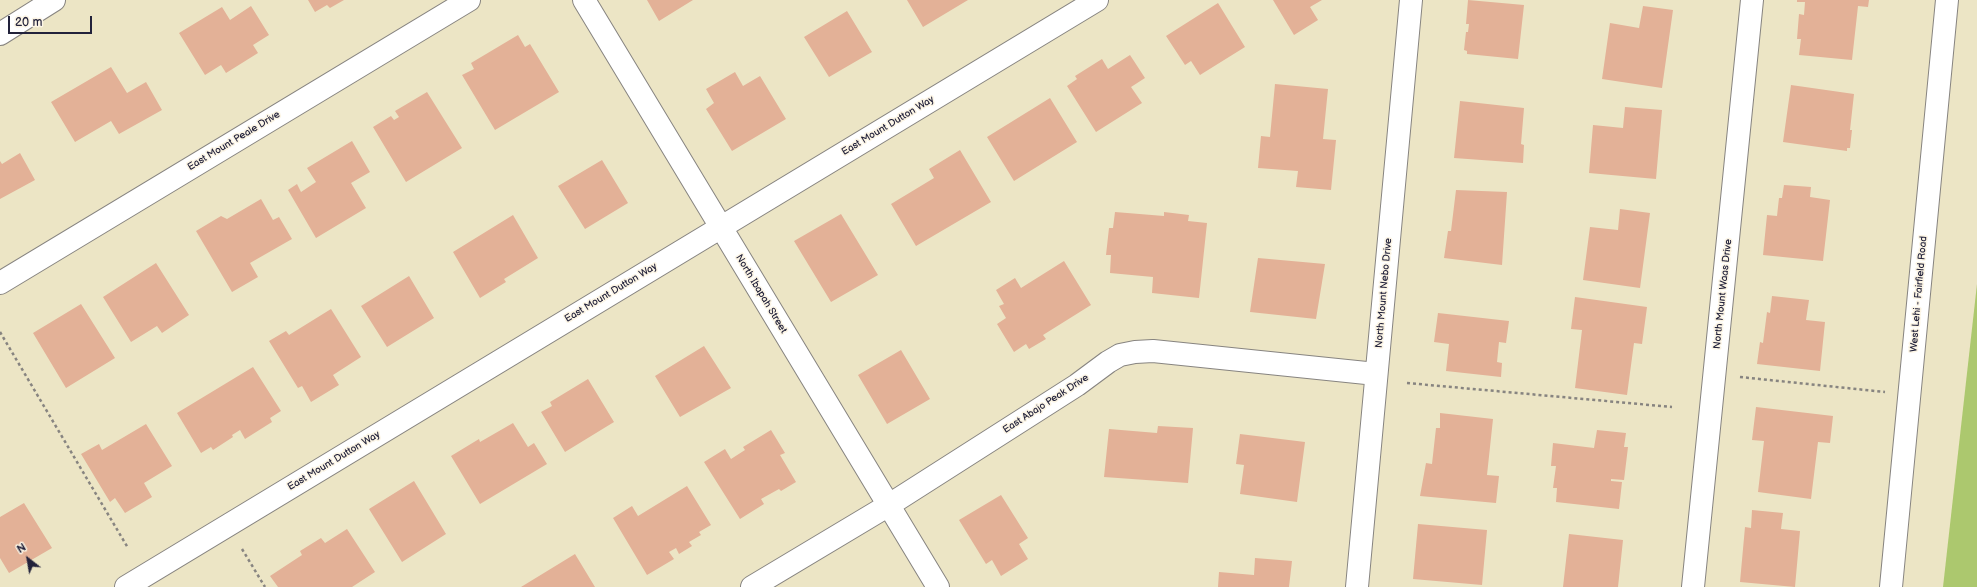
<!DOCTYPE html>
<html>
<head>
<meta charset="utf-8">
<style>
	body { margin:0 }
	#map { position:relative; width:1977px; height:587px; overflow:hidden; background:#ece5c5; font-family:"Balsamiq Sans",sans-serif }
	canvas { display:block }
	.north { position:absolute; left:8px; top:539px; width:40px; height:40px; -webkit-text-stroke:3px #fcf5e5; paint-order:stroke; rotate:329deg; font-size:11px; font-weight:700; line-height:16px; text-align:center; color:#22223b }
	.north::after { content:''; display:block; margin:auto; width:14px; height:18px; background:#22223b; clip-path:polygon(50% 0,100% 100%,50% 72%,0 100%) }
	.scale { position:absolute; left:8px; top:16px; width:84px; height:18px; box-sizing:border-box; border:2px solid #22223b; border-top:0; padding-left:5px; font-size:12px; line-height:14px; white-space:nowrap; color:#22223b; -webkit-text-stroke:3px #fcf5e5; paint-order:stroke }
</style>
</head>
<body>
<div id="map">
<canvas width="1977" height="587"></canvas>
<div class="north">N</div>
<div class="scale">20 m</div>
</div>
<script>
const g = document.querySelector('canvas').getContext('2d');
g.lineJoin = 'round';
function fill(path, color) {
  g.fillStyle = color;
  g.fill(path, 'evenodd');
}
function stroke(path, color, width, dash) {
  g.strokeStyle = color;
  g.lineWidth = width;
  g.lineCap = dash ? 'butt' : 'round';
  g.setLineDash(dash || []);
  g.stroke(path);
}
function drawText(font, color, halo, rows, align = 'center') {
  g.font = font + ' "Balsamiq Sans",sans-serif';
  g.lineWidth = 3;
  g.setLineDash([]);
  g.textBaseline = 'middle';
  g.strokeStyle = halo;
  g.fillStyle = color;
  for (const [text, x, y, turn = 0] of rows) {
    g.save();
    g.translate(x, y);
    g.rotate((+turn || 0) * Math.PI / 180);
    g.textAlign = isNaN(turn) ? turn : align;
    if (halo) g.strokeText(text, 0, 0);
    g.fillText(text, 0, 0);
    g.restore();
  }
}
const green = new Path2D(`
	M 1977,284 L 1977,587 L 1943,587 Z`);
const building = new Path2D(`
	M 308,0 L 344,0 L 330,8 L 327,5 L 315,12 Z
	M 647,0 L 693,0 L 659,21 Z
	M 907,0 L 968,0 L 923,27 Z
	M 1273,0 L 1322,0 L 1310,7 L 1318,20 L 1294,35 Z
	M 1468,0 L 1524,5 L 1518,59 L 1467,54 L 1467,51 L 1464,50 L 1466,32 L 1468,32 L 1469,24 L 1466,24 Z
	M 1797,0 L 1869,0 L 1868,7 L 1858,6 L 1852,60 L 1799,55 L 1801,39 L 1797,39 L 1799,14 L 1804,15 L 1805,2 L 1797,2 Z
	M 1218,3 L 1245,47 L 1200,75 L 1191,61 L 1185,65 L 1166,36 Z
	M 251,6 L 269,35 L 253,45 L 258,53 L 226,73 L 221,65 L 205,75 L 179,33 L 222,7 L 230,20 Z
	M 1643,6 L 1673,10 L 1662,88 L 1602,79 L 1610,23 L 1639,28 Z
	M 847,11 L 872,52 L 829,77 L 804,37 Z
	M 518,35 L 525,47 L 530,44 L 559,92 L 495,130 L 462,75 L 474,69 L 471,63 Z
	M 1130,55 L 1145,78 L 1131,87 L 1142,103 L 1096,132 L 1067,86 L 1077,79 L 1075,76 L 1102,59 L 1108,69 Z
	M 111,67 L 127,93 L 146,82 L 162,110 L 119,134 L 111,121 L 75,142 L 51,102 Z
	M 735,72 L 743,86 L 760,76 L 786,119 L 732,151 L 706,109 L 714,103 L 706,89 Z
	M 1275,84 L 1328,89 L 1323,139 L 1336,140 L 1331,190 L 1296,187 L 1298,171 L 1258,168 L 1261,136 L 1270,137 Z
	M 1791,85 L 1854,94 L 1850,130 L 1852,130 L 1850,148 L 1847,148 L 1847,151 L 1783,142 Z
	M 427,92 L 462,148 L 406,182 L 373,127 L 391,116 L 394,120 L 399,117 L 395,111 Z
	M 1050,98 L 1077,142 L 1014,181 L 987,137 Z
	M 1460,101 L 1524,108 L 1521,144 L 1524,145 L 1523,163 L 1454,158 Z
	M 1625,107 L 1662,110 L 1656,179 L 1589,173 L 1593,125 L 1623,128 Z
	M 352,141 L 370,172 L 351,183 L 366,208 L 316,238 L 288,190 L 297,184 L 301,192 L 316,182 L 307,168 Z
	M 960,150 L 991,202 L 916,246 L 891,204 L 934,178 L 929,169 Z
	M 20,153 L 35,180 L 0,199 L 0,161 L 2,164 Z
	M 602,160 L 628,203 L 585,229 L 558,186 Z
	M 1784,185 L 1811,187 L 1810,197 L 1830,200 L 1823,261 L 1763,255 L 1767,215 L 1777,216 L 1779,198 L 1782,198 Z
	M 1456,190 L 1507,192 L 1502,265 L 1444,258 L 1448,231 L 1451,231 Z
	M 261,199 L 273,220 L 279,217 L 292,239 L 250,263 L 258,277 L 232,292 L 196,231 L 221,216 L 227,219 Z
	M 1620,209 L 1650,213 L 1640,288 L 1583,280 L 1590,227 L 1618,230 Z
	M 1115,212 L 1164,216 L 1164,212 L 1189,215 L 1188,221 L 1207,223 L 1199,298 L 1152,293 L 1153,277 L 1110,273 L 1111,255 L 1106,255 L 1109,228 L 1113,228 Z
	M 841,214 L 878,275 L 831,302 L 794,241 Z
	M 513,215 L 538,258 L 504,279 L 506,282 L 480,298 L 453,252 Z
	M 1258,258 L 1325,264 L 1316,319 L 1250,312 Z
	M 1064,261 L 1091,305 L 1043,335 L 1046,339 L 1029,349 L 1026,344 L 1014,352 L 997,324 L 1006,318 L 999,306 L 1004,304 L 996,290 L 1015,278 L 1021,288 Z
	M 156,263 L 189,315 L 162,333 L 157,326 L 131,342 L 103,297 Z
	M 409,276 L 434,318 L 387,347 L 361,306 Z
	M 1772,296 L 1809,300 L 1806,320 L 1825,322 L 1820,371 L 1757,364 L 1760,342 L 1763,343 L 1767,312 L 1770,313 Z
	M 1575,297 L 1647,307 L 1642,344 L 1634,343 L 1627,395 L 1575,388 L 1582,330 L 1571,329 Z
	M 81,304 L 115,358 L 66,388 L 33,333 Z
	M 331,309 L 361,357 L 333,375 L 339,385 L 311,402 L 302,386 L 298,388 L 269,341 L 286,331 L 289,335 Z
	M 1438,313 L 1509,321 L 1506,343 L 1499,342 L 1497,362 L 1502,363 L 1501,377 L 1446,371 L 1449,344 L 1434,342 Z
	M 704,346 L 731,388 L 680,417 L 655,376 Z
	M 901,350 L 930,399 L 887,424 L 858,375 Z
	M 253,367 L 281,411 L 270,418 L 272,422 L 245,439 L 240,430 L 232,435 L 233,437 L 213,450 L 211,447 L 201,453 L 177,413 Z
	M 588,379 L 614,422 L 565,452 L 541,412 L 552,406 L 550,402 Z
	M 1756,407 L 1833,416 L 1830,443 L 1818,442 L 1811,499 L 1758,492 L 1764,441 L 1752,440 Z
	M 1440,413 L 1493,419 L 1487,475 L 1499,476 L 1496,503 L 1420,496 L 1426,463 L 1432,464 L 1436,428 L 1440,428 Z
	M 513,423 L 528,447 L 534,443 L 547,464 L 480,504 L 451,456 L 479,439 L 480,442 Z
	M 146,424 L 172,466 L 144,483 L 152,497 L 125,513 L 115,498 L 110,502 L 81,454 L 99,444 L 102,450 Z
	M 1158,426 L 1193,428 L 1188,483 L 1104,477 L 1109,429 L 1157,433 Z
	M 771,430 L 785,453 L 780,455 L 796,482 L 781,491 L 779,489 L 761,499 L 764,504 L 740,519 L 704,462 L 725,449 L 731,459 L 745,450 L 743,447 Z
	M 1597,430 L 1626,433 L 1624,447 L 1628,447 L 1624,480 L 1611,479 L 1611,481 L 1622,482 L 1619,509 L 1556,502 L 1557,488 L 1553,488 L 1556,466 L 1551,466 L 1553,443 L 1594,448 Z
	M 1240,434 L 1305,442 L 1297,502 L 1240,494 L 1244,465 L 1236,464 Z
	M 414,481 L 446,534 L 402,562 L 369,509 Z
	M 687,486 L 711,525 L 699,532 L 701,535 L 689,542 L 692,546 L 679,554 L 676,548 L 669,552 L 674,559 L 647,575 L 613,518 L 632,506 L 638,516 Z
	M 1001,495 L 1028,538 L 1019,544 L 1028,559 L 1001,576 L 992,560 L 986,564 L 959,520 Z
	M 24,503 L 52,548 L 9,573 L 0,558 L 0,517 Z
	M 1752,510 L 1783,513 L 1781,529 L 1800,531 L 1795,587 L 1740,582 L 1745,527 L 1751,528 Z
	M 1418,524 L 1487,530 L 1482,585 L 1413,579 Z
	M 347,529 L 375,572 L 352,587 L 278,587 L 270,576 L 302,555 L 300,551 L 321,538 L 325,543 Z
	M 1569,534 L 1623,540 L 1618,587 L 1563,587 Z
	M 575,554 L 595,587 L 521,587 Z
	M 1255,558 L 1292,561 L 1289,587 L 1218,587 L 1219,572 L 1254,575 Z`);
const path = new Path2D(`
	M 0,332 L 128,548
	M 1740,377 L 1885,392
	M 1407,383 L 1672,407
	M 242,549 L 265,587`);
const minor = new Path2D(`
	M 584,0 L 938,587
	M 0,34 L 54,0
	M 0,283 L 469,0
	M 126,587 L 1097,0
	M 752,587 L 889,505 L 1077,385 L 1108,362 L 1120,355 L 1135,352 L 1153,351 L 1376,374
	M 1357,587 L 1411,0
	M 1693,587 L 1752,0`);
const tertiary = new Path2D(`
	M 1891,587 L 1947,0`);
const streetNames = [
	["East Mount Dutton Way",888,126,-31],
	["East Mount Peale Drive",234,141,-31],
	["East Mount Dutton Way",611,293,-31],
	["North Mount Nebo Drive",1384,293,-85],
	["North Ibapah Street",761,294,59],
	["North Mount Waas Drive",1723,294,-84],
	["West Lehi - Fairfield Road",1919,294,-85],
	["East Abajo Peak Drive",1046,404,-33],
	["East Mount Dutton Way",334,461,-31]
];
fill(green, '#acc86e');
fill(building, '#e3b197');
stroke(minor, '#878480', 24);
stroke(tertiary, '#878480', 24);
stroke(path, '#878480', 2.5, [3, 3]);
stroke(minor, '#fff', 22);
stroke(tertiary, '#fff', 22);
drawText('10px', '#22223b', '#fcf5e5', streetNames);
</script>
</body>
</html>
